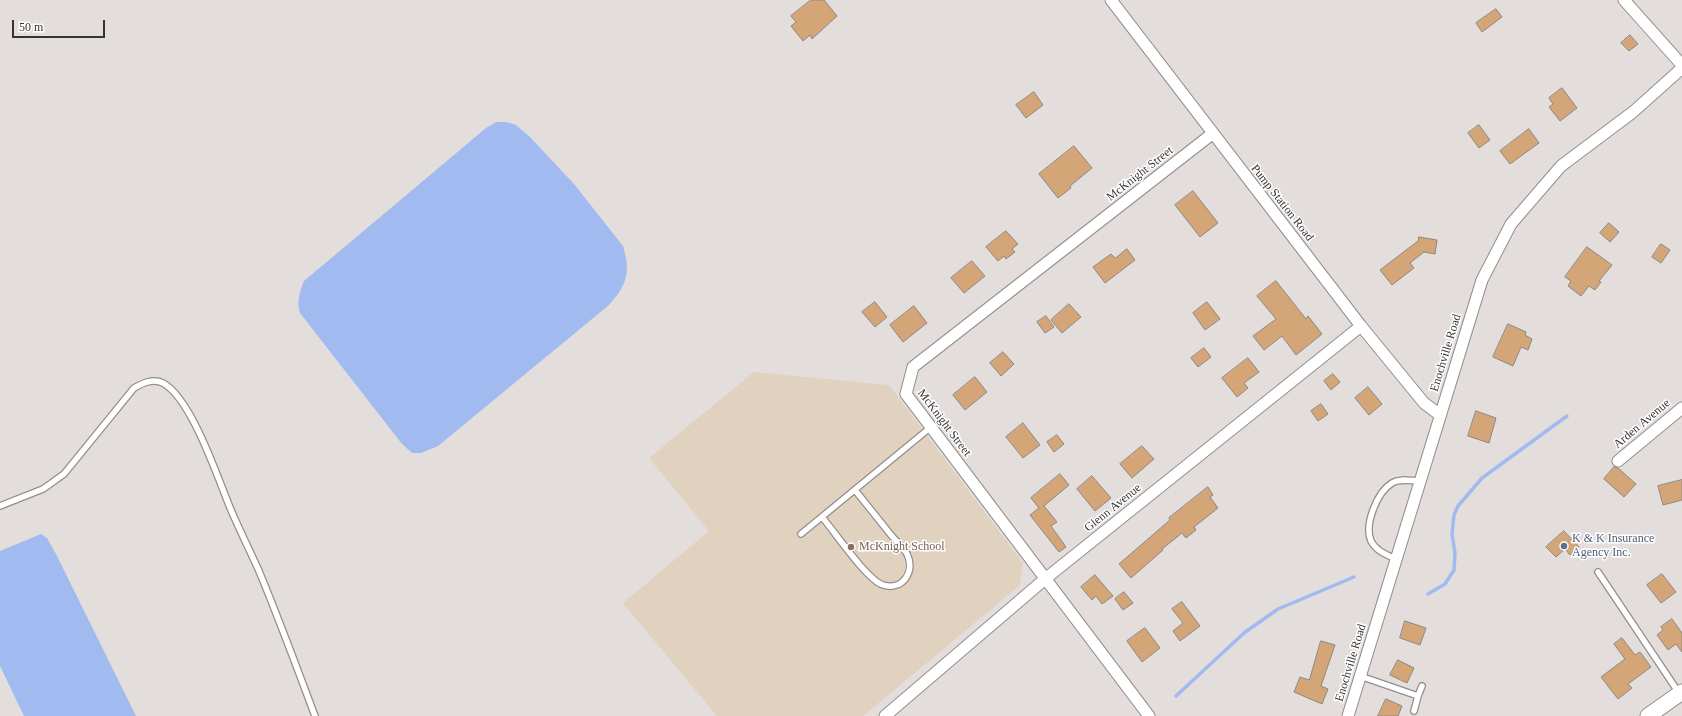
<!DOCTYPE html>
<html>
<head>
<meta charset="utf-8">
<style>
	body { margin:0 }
	#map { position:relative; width:1682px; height:716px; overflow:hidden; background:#e3dddb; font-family:Georgia,serif }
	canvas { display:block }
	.scale { position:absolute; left:12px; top:20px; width:93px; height:18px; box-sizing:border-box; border:2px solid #363333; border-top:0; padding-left:5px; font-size:12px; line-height:14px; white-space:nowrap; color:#363333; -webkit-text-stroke:3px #fff; paint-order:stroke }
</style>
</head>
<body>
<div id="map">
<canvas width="1682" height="716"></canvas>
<div class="scale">50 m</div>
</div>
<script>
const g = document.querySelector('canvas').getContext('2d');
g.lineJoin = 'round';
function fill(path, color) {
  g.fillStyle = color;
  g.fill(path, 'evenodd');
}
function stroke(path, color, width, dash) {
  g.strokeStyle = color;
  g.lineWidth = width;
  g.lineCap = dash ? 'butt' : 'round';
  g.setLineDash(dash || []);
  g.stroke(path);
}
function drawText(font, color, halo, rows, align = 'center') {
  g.font = font + ' Georgia,serif';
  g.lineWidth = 3;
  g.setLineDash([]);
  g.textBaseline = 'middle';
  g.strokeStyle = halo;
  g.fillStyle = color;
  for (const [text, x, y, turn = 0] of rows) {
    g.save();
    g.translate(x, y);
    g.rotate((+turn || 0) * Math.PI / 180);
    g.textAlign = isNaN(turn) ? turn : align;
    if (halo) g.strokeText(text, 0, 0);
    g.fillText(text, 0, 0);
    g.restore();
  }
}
const education = new Path2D(`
	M 754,372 L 889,385 L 1023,563 L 1020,585 L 863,716 L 717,716 L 623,603 L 709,531 L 649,458 Z`);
const water = new Path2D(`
	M 496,122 L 506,122 L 516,125 L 530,137 L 574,184 L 623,246 C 631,272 627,285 609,305 L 438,446 L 421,453 L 412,453 L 402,444 L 300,313 C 296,301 300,292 304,281 L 486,128 Z
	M 41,534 L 47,538 L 56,554 L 136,716 L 24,716 L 0,666 L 0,551 Z`);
const stream = new Path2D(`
	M 1428,594 L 1445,584 L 1454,570 L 1455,553 L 1452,534 L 1454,515 L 1458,506 L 1482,478 L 1567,416
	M 1176,696 L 1244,633 L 1278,609 L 1354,577`);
const building = new Path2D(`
	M 811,0 L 824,0 L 837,16 L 812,39 L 810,35 L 803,41 L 791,26 L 796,22 L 791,16 Z
	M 1496,9 L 1502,17 L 1482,32 L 1476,23 Z
	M 1630,35 L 1638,44 L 1629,51 L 1621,43 Z
	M 1562,88 L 1577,108 L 1560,121 L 1549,107 L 1553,104 L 1549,98 Z
	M 1034,92 L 1043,105 L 1026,118 L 1016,105 Z
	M 1479,125 L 1490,140 L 1479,148 L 1468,133 Z
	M 1529,129 L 1539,143 L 1510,164 L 1500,151 Z
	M 1074,146 L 1092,168 L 1070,186 L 1071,188 L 1058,198 L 1039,174 Z
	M 1193,191 L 1218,223 L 1200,237 L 1175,205 Z
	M 1609,223 L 1619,232 L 1610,242 L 1600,233 Z
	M 1006,231 L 1018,244 L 1012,249 L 1015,252 L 1006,259 L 1004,256 L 998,261 L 986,247 Z
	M 1419,237 L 1437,240 L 1435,254 L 1424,252 L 1410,263 L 1414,268 L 1392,285 L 1380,270 L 1418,241 Z
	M 1661,244 L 1670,250 L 1661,263 L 1652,257 Z
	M 1587,247 L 1612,265 L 1599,281 L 1601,282 L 1595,290 L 1589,286 L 1581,296 L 1568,286 L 1571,281 L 1565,277 Z
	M 1127,249 L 1135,260 L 1105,283 L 1093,267 L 1111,254 L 1115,258 Z
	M 972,261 L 985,276 L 964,293 L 951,278 Z
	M 1276,281 L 1306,319 L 1308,316 L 1322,334 L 1296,355 L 1282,336 L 1264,350 L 1253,336 L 1276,319 L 1257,296 Z
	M 875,302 L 887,317 L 875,327 L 862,312 Z
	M 1207,302 L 1220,319 L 1205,330 L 1193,313 Z
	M 1069,304 L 1081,317 L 1062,333 L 1051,320 Z
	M 914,306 L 927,323 L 903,342 L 890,325 Z
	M 1046,316 L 1054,327 L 1045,333 L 1037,322 Z
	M 1508,324 L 1526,332 L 1525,335 L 1532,339 L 1528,350 L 1521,347 L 1513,366 L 1493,357 Z
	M 1204,348 L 1211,357 L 1198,367 L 1191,358 Z
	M 1003,352 L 1014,364 L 1001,376 L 990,363 Z
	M 1248,358 L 1259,372 L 1244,383 L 1248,388 L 1237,397 L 1222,378 Z
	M 1333,374 L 1340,382 L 1331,390 L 1324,381 Z
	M 975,377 L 987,392 L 965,410 L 953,395 Z
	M 1368,387 L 1382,404 L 1369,415 L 1355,398 Z
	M 1321,404 L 1328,414 L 1318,421 L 1311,411 Z
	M 1476,411 L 1496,418 L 1489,443 L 1468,436 Z
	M 1023,423 L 1040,445 L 1023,458 L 1006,437 Z
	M 1057,435 L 1064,444 L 1054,452 L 1047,442 Z
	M 1142,446 L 1154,459 L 1132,478 L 1120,464 Z
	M 1614,467 L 1618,468 L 1636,484 L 1624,497 L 1604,479 Z
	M 1060,474 L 1069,485 L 1044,506 L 1057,522 L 1051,526 L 1066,547 L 1059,552 L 1030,515 L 1039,508 L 1031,498 Z
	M 1092,476 L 1111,498 L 1095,511 L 1077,489 Z
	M 1682,480 L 1682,500 L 1663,505 L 1658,486 Z
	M 1208,487 L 1213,495 L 1210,497 L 1218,508 L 1194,527 L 1196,530 L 1186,538 L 1182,533 L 1162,549 L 1163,550 L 1131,578 L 1119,564 L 1170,520 L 1169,518 Z
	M 1564,531 L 1579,547 L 1570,555 L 1565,549 L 1556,557 L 1546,547 Z
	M 1662,574 L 1676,592 L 1661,603 L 1647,585 Z
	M 1095,575 L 1113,596 L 1102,604 L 1096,596 L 1092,600 L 1081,587 Z
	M 1124,592 L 1133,603 L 1123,610 L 1115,599 Z
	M 1182,602 L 1200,626 L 1180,641 L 1173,631 L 1183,623 L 1172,609 Z
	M 1672,619 L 1682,633 L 1682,652 L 1676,644 L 1668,650 L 1657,635 L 1663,630 L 1661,627 Z
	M 1405,621 L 1426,628 L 1420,645 L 1400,638 Z
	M 1145,628 L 1160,648 L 1142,662 L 1127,641 Z
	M 1622,638 L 1635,655 L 1640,652 L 1651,667 L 1628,684 L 1632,688 L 1618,699 L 1601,677 L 1625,659 L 1614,644 Z
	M 1321,641 L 1335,645 L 1321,686 L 1328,689 L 1322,704 L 1294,692 L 1300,677 L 1309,680 Z
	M 1398,660 L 1414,668 L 1407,683 L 1390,675 Z
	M 1386,699 L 1402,706 L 1398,716 L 1378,716 Z`);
const lane = new Path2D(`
	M 0,506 L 43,489 L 64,474 L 134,388 C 143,383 153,378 163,383 C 192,399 218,479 231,510 C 240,531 250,551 259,571 C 279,619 297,668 315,716
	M 822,517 C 834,531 867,580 883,585 C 902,591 916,572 907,554 C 903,547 896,541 891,535 C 879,520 867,505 855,490
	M 801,534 L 931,427
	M 1396,559 C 1387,555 1376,551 1371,541 C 1364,525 1377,492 1392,483 C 1400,478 1411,481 1419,481
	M 1598,572 L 1679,693
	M 1360,676 L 1418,696 L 1414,711
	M 1418,696 L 1422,686`);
const street = new Path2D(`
	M 1111,0 L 1361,326 L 1424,403 L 1440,415
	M 1624,0 L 1682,65
	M 1618,461 L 1682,408
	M 885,716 L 1045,579 L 1361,326
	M 1149,716 L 906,394 L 913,367 L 1212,134
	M 1348,716 L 1482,280 L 1511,224 L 1561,166 L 1633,112 L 1682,68`);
const secondary = new Path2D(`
	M 1648,716 L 1682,692`);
const markers = [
	[1564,546,4,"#5c6f8a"],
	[851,547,4,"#8d6e63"]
];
const streetNames = [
	["McKnight Street",1140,174,-38],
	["Pump Station Road",1282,203,52],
	["Enochville Road",1446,353,-73],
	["McKnight Street",944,423,53],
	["Arden Avenue",1642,424,-40],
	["Glenn Avenue",1113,508,-39],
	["Enochville Road",1351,663,-73]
];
const serviceNames = [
	["K & K Insurance",1572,539],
	["Agency Inc.",1572,553]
];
const educationNames = [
	["McKnight School",859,547]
];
fill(education, '#e1d2c0');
fill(water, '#a1bbf1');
stroke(stream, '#a1bbf1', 3.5);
fill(building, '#d4a677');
stroke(building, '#8b8784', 1);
stroke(lane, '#938e8c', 8);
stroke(street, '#938e8c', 13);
stroke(secondary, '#938e8c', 17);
stroke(lane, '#fff', 5.5);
stroke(street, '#fff', 11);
stroke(secondary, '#fff', 15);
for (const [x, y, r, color] of markers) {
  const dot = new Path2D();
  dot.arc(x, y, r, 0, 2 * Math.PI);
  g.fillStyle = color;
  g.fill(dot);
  stroke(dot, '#fff', 1.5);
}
drawText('12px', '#363333', '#fff', streetNames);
drawText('12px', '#4e5e75', '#fff', serviceNames, 'left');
drawText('12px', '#785e54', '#fff', educationNames, 'left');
</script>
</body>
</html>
